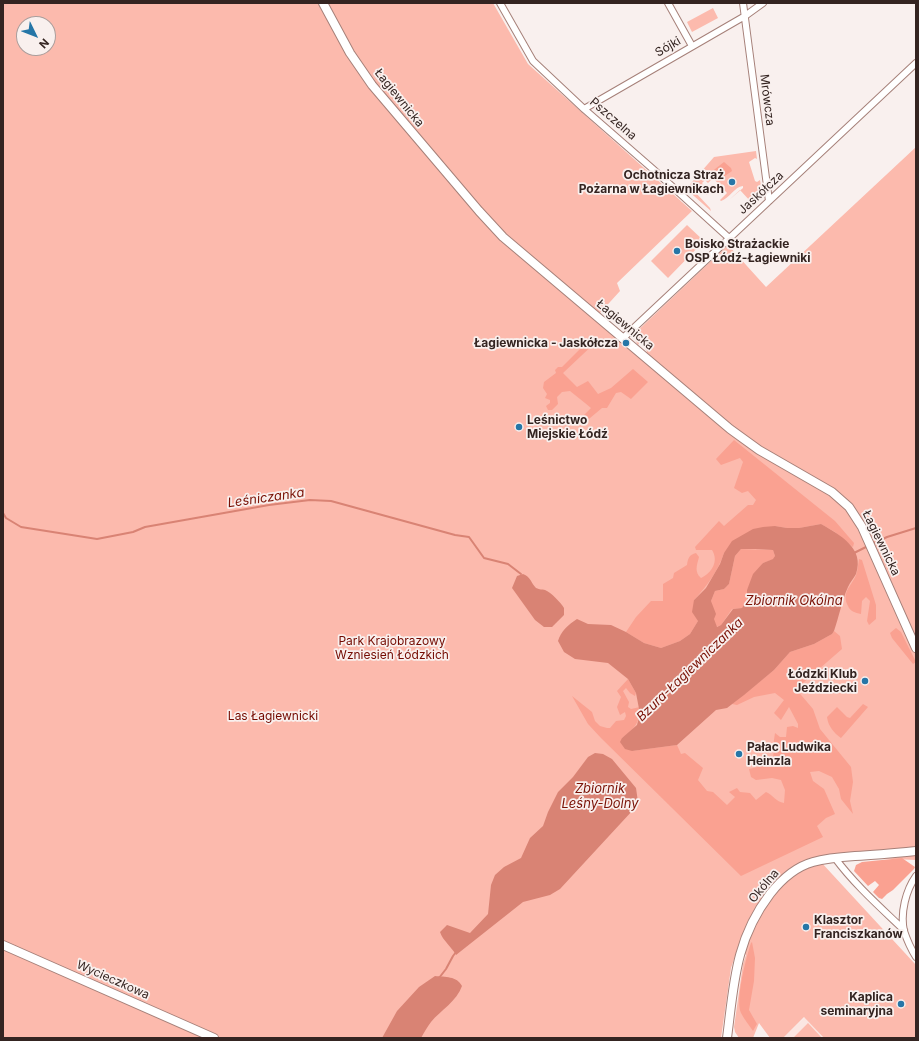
<!DOCTYPE html>
<html>
<head>
<meta charset="utf-8">
<style>
	body { margin:0 }
	#map { position:relative; width:919px; height:1041px; overflow:hidden; background:#f9f0ee; font-family:Inter,sans-serif }
	canvas { display:block }
	.frame { position:absolute; inset:0; border:4px solid #342421; pointer-events:none }
	.north { position:absolute; left:16px; top:16px; width:40px; height:40px; box-sizing:border-box; background:#f9f0ee; border:1px solid #aa9e9c; border-radius:50%; rotate:133deg; font-size:11px; font-weight:700; line-height:16px; text-align:center; color:#342421 }
	.north::after { content:''; display:block; margin:auto; width:14px; height:18px; background:#2676a7; clip-path:polygon(50% 0,100% 100%,50% 72%,0 100%) }
</style>
</head>
<body>
<div id="map">
<canvas width="919" height="1041"></canvas>
<div class="frame"></div>
<div class="north">N</div>
</div>
<script>
const g = document.querySelector('canvas').getContext('2d');
g.lineJoin = 'round';
function fill(path, color) {
  g.fillStyle = color;
  g.fill(path, 'evenodd');
}
function stroke(path, color, width, dash) {
  g.strokeStyle = color;
  g.lineWidth = width;
  g.lineCap = dash ? 'butt' : 'round';
  g.setLineDash(dash || []);
  g.stroke(path);
}
function drawText(font, color, halo, rows, align = 'center') {
  g.font = font + ' Inter,sans-serif';
  g.lineWidth = 3.5;
  g.setLineDash([]);
  g.textBaseline = 'middle';
  g.strokeStyle = halo;
  g.fillStyle = color;
  for (const [text, x, y, turn = 0] of rows) {
    g.save();
    g.translate(x, y);
    g.rotate((+turn || 0) * Math.PI / 180);
    g.textAlign = isNaN(turn) ? turn : align;
    if (halo) g.strokeText(text, 0, 0);
    g.fillText(text, 0, 0);
    g.restore();
  }
}
const built = new Path2D(`
	M 805,1017 L 824,1038 L 783,1038 Z`);
const green = new Path2D(`
	M 3,3 L 493,3 L 528,64 L 692,211 L 617,283 L 620,291 L 600,313 L 610,324 L 646,353 L 647,351 L 645,349 L 646,345 L 641,341 L 638,345 L 635,340 L 634,334 L 728,245 L 766,287 L 916,147 L 916,638 L 901,605 L 916,644 L 916,860 L 827,856 L 820,861 L 916,965 L 916,1038 L 824,1038 L 804,1017 L 783,1038 L 770,1038 L 759,1023 L 753,1038 L 739,1038 L 735,1032 L 734,1027 L 743,964 L 746,955 L 738,947 L 731,968 L 721,1038 L 3,1038 ZM 24,24 L 48,24 L 48,48 L 24,48 Z
	M 713,8 L 718,18 L 692,32 L 687,22 Z
	M 756,151 L 757,159 L 755,158 L 749,162 L 755,181 L 757,182 L 760,180 L 762,191 L 751,202 L 740,190 L 729,200 L 743,188 L 743,186 C 734,187 730,198 721,201 L 720,200 L 727,193 L 713,178 L 708,183 L 705,180 L 702,183 L 708,191 L 707,195 L 699,188 L 695,192 L 710,208 L 711,211 L 686,189 L 714,157 Z
	M 687,225 L 704,241 L 668,278 L 651,261 Z
	M 808,1023 L 822,1038 L 793,1038 Z`);
const forest = new Path2D(`
	M 724,162 L 731,168 L 732,171 L 719,180 L 713,176 L 708,176 L 710,173 Z
	M 596,336 L 598,340 L 563,373 L 577,387 L 588,381 L 598,394 L 611,388 L 633,369 L 648,382 L 631,399 L 621,392 L 616,393 L 607,408 L 602,408 L 584,423 L 580,419 L 591,408 L 585,403 L 570,391 L 562,392 L 557,397 L 558,404 L 552,410 L 548,410 L 546,406 L 550,403 L 550,400 L 545,398 L 547,394 L 543,388 L 544,382 L 556,373 L 555,370 L 558,367 L 562,367 L 587,342 Z
	M 734,440 L 835,521 L 854,543 L 853,547 L 835,532 L 821,524 L 799,528 L 787,528 L 775,526 L 724,553 C 718,571 707,586 694,600 L 698,621 L 690,634 L 680,641 L 661,648 L 644,643 L 626,632 L 636,617 L 651,601 L 663,601 L 663,584 L 673,578 L 674,573 L 687,565 C 688,558 689,555 696,553 L 699,557 C 697,565 694,572 701,578 C 712,573 719,561 712,550 L 696,550 L 695,547 L 719,521 L 724,526 L 748,505 L 753,505 L 756,500 L 748,491 L 742,493 L 734,488 L 743,462 L 740,458 L 721,465 L 716,459 Z
	M 741,549 L 773,550 L 775,556 L 774,559 L 763,563 L 747,590 L 748,600 L 742,608 L 732,609 L 721,625 L 716,627 L 714,623 L 711,601 L 715,591 L 724,589 L 729,584 L 735,556 Z
	M 859,559 L 862,560 L 876,605 L 876,619 L 869,625 L 867,621 L 870,601 L 866,597 L 862,601 L 861,614 C 855,613 850,611 848,606 C 841,592 851,587 856,575 C 858,570 858,564 859,559 Z
	M 896,628 L 901,632 L 916,662 L 913,664 L 892,638 L 890,633 Z
	M 834,631 L 840,636 L 842,649 L 796,689 L 813,709 L 820,729 L 851,767 L 853,782 L 850,801 L 853,814 L 841,799 L 839,789 L 832,777 L 819,771 L 810,772 L 813,781 L 824,789 L 835,814 L 826,818 L 817,826 L 823,837 L 741,876 L 601,738 L 588,724 L 572,696 L 592,712 L 595,721 L 600,726 L 607,728 L 610,728 L 616,721 L 624,720 L 626,716 L 625,712 L 620,715 L 617,707 L 621,697 L 617,691 L 628,679 L 636,693 L 635,696 L 630,693 L 626,688 L 623,691 L 629,702 L 628,707 L 631,709 L 640,707 C 641,722 633,730 622,738 L 632,751 L 677,745 L 681,754 L 685,753 L 703,768 L 698,780 L 707,791 L 713,792 L 727,805 L 735,797 L 729,792 L 737,788 L 740,792 L 750,793 L 756,800 L 766,792 C 773,795 776,802 784,803 L 785,790 L 781,780 L 772,778 L 756,780 L 751,777 L 749,769 L 766,765 L 773,760 C 774,751 773,742 775,733 L 780,737 L 786,737 L 787,727 L 793,726 L 798,728 L 798,724 L 789,707 L 781,720 L 774,713 L 784,700 L 775,693 L 754,697 L 737,705 L 732,704 L 774,670 L 790,652 L 814,644 L 832,634 Z
	M 863,704 L 868,707 L 841,738 C 834,733 828,726 827,717 L 837,707 L 847,717 L 850,718 Z
	M 902,858 L 915,867 L 914,869 L 893,890 L 887,894 L 882,899 L 879,898 L 873,892 L 879,885 L 875,881 L 868,886 L 854,871 L 856,865 L 862,862 Z
	M 752,942 L 755,958 L 754,981 L 749,1010 L 757,1024 L 753,1031 C 749,1025 744,1019 741,1013 C 735,1000 746,958 751,943 Z`);
const water = new Path2D(`
	M 821,524 C 840,535 865,548 856,574 C 854,578 850,582 848,587 C 842,600 839,617 834,631 L 832,634 L 814,644 L 790,652 L 774,670 L 744,695 L 727,708 L 716,710 L 677,745 L 632,751 L 625,749 L 620,742 L 622,738 L 637,725 L 640,714 L 636,693 L 628,679 L 608,663 L 575,659 L 564,652 L 558,641 C 561,631 568,625 577,619 L 588,624 L 611,625 L 626,632 L 644,643 L 661,648 L 680,641 L 690,634 L 698,621 L 692,612 L 694,600 L 706,588 L 720,564 L 724,553 L 732,541 L 753,529 L 763,527 L 775,526 L 787,528 L 799,528 ZM 741,549 L 755,549 L 773,550 L 775,556 L 773,559 L 763,563 L 753,574 L 747,590 L 747,600 L 742,608 L 733,609 L 721,625 L 717,627 L 714,619 L 716,614 L 711,601 L 715,591 L 724,589 L 729,584 L 735,556 Z
	M 523,574 C 531,577 531,583 536,588 C 540,590 542,589 545,590 C 551,592 561,603 564,608 L 564,615 L 552,627 L 544,627 L 535,620 L 512,588 L 517,576 Z
	M 595,753 L 603,754 L 612,759 L 636,788 L 638,802 L 633,810 L 560,889 L 550,895 L 523,902 L 456,955 C 451,946 443,941 440,932 L 447,925 L 470,933 L 488,914 L 491,885 L 495,875 L 504,867 L 521,858 L 530,838 L 543,826 L 548,812 L 558,792 L 573,777 L 588,757 Z
	M 435,976 C 445,977 457,976 462,986 C 457,1001 441,1010 431,1022 C 427,1027 424,1033 421,1038 L 382,1038 L 397,1011 L 419,987 Z`);
const stream = new Path2D(`
	M 3,513 L 6,518 L 21,527 L 97,539 L 133,532 L 145,527 L 269,505 L 310,500 L 331,501 L 455,535 L 469,537 L 484,558 L 508,564 L 521,574
	M 872,544 L 887,537 L 916,528
	M 854,553 L 868,546
	M 439,978 L 446,969 L 453,956 L 456,952`);
const street = new Path2D(`
	M 500,3 L 533,61 L 584,109 L 654,170 L 729,238
	M 668,3 L 692,46
	M 743,3 L 769,201
	M 584,109 L 745,16 L 763,3
	M 622,339 L 916,63
	M 835,858 C 855,885 880,907 904,930
	M 916,876 C 906,890 900,913 904,931 C 907,940 911,949 916,957`);
const secondary = new Path2D(`
	M 323,3 L 350,53 L 372,85 L 479,211 L 503,237 L 730,429 L 759,450 L 832,492 L 849,507 L 862,527 L 916,648
	M 3,945 L 214,1038
	M 727,1038 C 734,984 735,940 770,894 C 781,880 795,867 813,862 C 827,858 841,857 855,856 C 875,855 896,853 916,851`);
const markers = [
	[732,182,4,"#2676a7"],
	[677,251,4,"#2676a7"],
	[626,343,4,"#2676a7"],
	[519,427,4,"#2676a7"],
	[865,681,4,"#2676a7"],
	[739,754,4,"#2676a7"],
	[806,927,4,"#2676a7"],
	[901,1004,4,"#2676a7"]
];
const streetNames = [
	["Sójki",668,47,-30],
	["Łagiewnicka",399,98,51],
	["Mrówcza",767,100,83],
	["Pszczelna",613,119,41],
	["Jaskółcza",761,193,-43],
	["Łagiewnicka",625,325,40],
	["Łagiewnicka",881,543,64],
	["Okólna",764,886,-50],
	["Wycieczkowa",113,980,24]
];
const poiNames = [
	["Ochotnicza Straż",724,175],
	["Pożarna w Łagiewnikach",724,189],
	["Boisko Strażackie",685,244,"left"],
	["OSP Łódź-Łagiewniki",685,258,"left"],
	["Łagiewnicka - Jaskółcza",618,343],
	["Leśnictwo",527,420,"left"],
	["Miejskie Łódź",527,434,"left"],
	["Łódzki Klub",857,674],
	["Jeździecki",857,688],
	["Pałac Ludwika",747,747,"left"],
	["Heinzla",747,761,"left"],
	["Klasztor",814,920,"left"],
	["Franciszkanów",814,934,"left"],
	["Kaplica",893,997],
	["seminaryjna",893,1011]
];
const parkNames = [
	["Park Krajobrazowy",392,641],
	["Wzniesień Łódzkich",392,655],
	["Las Łagiewnicki",273,716]
];
const waterNames = [
	["Leśniczanka",266,498,-8],
	["Zbiornik Okólna",794,601],
	["Bzura-Łagiewniczanka",690,670,-44],
	["Zbiornik",600,789],
	["Leśny-Dolny",600,804]
];
fill(built, '#fbe6e2');
fill(green, '#fcbaad');
fill(forest, '#faa191');
fill(water, '#d98374');
stroke(stream, '#d98374', 2);
stroke(street, '#a68079', 8);
stroke(secondary, '#a68079', 10);
stroke(street, '#fff', 6);
stroke(secondary, '#fff', 8);
for (const [x, y, r, color] of markers) {
  const dot = new Path2D();
  dot.arc(x, y, r, 0, 2 * Math.PI);
  g.fillStyle = color;
  g.fill(dot);
  stroke(dot, '#f9f0ee', 1.5);
}
drawText('12px', '#342421', '#f9f0ee', streetNames);
drawText('bold 12px', '#342421', '#f9f0ee', poiNames, 'right');
drawText('12px', '#740a01', '#f9f0ee', parkNames);
drawText('italic 13px', '#7a1206', '#f9f0ee', waterNames);
</script>
</body>
</html>
